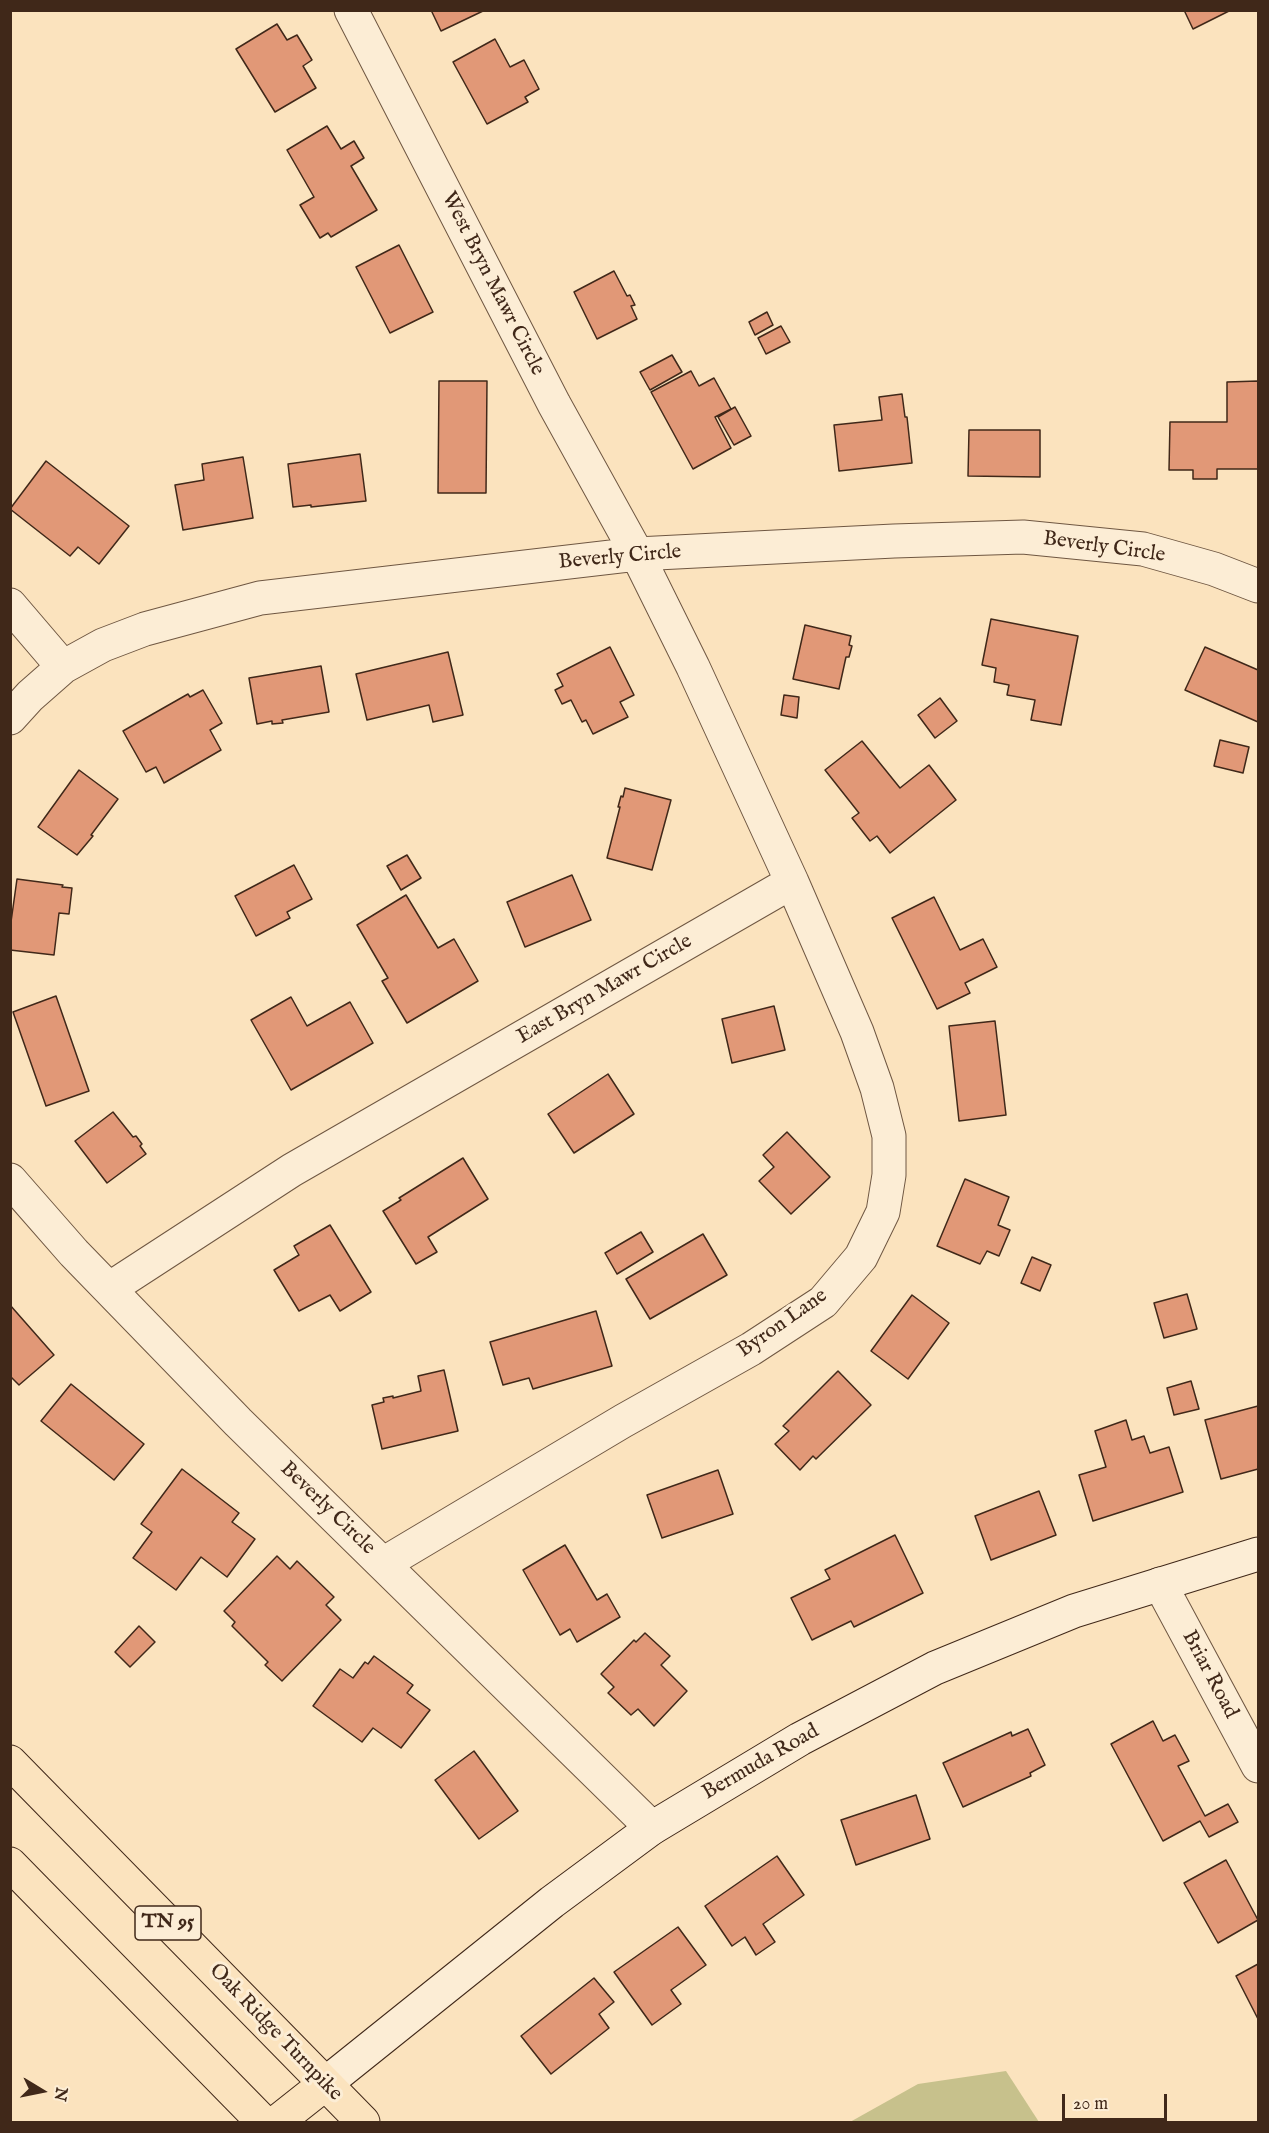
<!DOCTYPE html>
<html>
<head>
<meta charset="utf-8">
<style>
	body { margin:0 }
	#map { position:relative; width:1269px; height:2133px; overflow:hidden; background:#fbe3be; font-family:"IM FELL English",serif }
	canvas { display:block }
	.frame { position:absolute; inset:0; border:12px solid #402819; pointer-events:none }
	.north { position:absolute; left:12px; top:2061px; width:60px; height:60px; -webkit-text-stroke:4px #fcedd5; paint-order:stroke; rotate:100deg; font-size:16px; font-weight:700; line-height:24px; text-align:center; color:#402819 }
	.north::after { content:''; display:block; margin:auto; width:21px; height:27px; background:#402819; clip-path:polygon(50% 0,100% 100%,50% 72%,0 100%) }
	.scale { position:absolute; left:1062px; top:2094px; width:105px; height:27px; box-sizing:border-box; border:3px solid #402819; border-top:0; padding-left:8px; font-size:18px; line-height:21px; white-space:nowrap; color:#402819; -webkit-text-stroke:4px #fcedd5; paint-order:stroke }
</style>
</head>
<body>
<div id="map">
<canvas width="1269" height="2133"></canvas>
<div class="frame"></div>
<div class="north">N</div>
<div class="scale">20 m</div>
</div>
<script>
const g = document.querySelector('canvas').getContext('2d');
g.lineJoin = 'round';
function fill(path, color) {
  g.fillStyle = color;
  g.fill(path, 'evenodd');
}
function stroke(path, color, width, dash) {
  g.strokeStyle = color;
  g.lineWidth = width;
  g.lineCap = dash ? 'butt' : 'round';
  g.setLineDash(dash || []);
  g.stroke(path);
}
function drawText(font, color, halo, rows, align = 'center') {
  g.font = font + ' "IM FELL English",serif';
  g.lineWidth = 6;
  g.setLineDash([]);
  g.textBaseline = 'middle';
  g.strokeStyle = halo;
  g.fillStyle = color;
  for (const [text, x, y, turn = 0] of rows) {
    g.save();
    g.translate(x, y);
    g.rotate((+turn || 0) * Math.PI / 180);
    g.textAlign = isNaN(turn) ? turn : align;
    if (halo) g.strokeText(text, 0, 0);
    g.fillText(text, 0, 0);
    g.restore();
  }
}
const green = new Path2D(`
	M 1006,2071 L 1039,2122 L 850,2122 L 918,2084 Z`);
const building = new Path2D(`
	M 431,10 L 483,10 L 483,11 L 441,31 Z
	M 1184,10 L 1231,10 L 1193,29 Z
	M 277,24 L 287,40 L 297,35 L 312,60 L 303,66 L 316,88 L 275,112 L 236,49 Z
	M 495,39 L 510,67 L 524,60 L 539,89 L 525,97 L 528,102 L 487,124 L 453,62 Z
	M 327,126 L 341,149 L 354,141 L 364,158 L 351,166 L 377,210 L 331,237 L 328,233 L 320,238 L 300,205 L 314,197 L 287,150 Z
	M 399,245 L 433,312 L 390,333 L 356,267 Z
	M 614,271 L 627,296 L 630,295 L 635,305 L 631,306 L 637,319 L 597,339 L 574,292 Z
	M 767,312 L 773,325 L 755,335 L 749,322 Z
	M 781,326 L 790,342 L 766,354 L 758,338 Z
	M 672,355 L 682,372 L 650,390 L 640,372 Z
	M 691,371 L 699,386 L 714,378 L 731,409 L 715,417 L 731,448 L 693,469 L 651,392 Z
	M 439,381 L 487,381 L 486,493 L 438,493 Z
	M 1258,381 L 1258,469 L 1217,469 L 1217,479 L 1193,479 L 1193,470 L 1169,470 L 1170,422 L 1227,422 L 1227,382 Z
	M 902,394 L 905,417 L 907,417 L 912,463 L 839,471 L 834,425 L 882,420 L 879,397 Z
	M 735,407 L 751,436 L 734,445 L 718,417 Z
	M 969,430 L 1040,430 L 1040,477 L 968,476 Z
	M 360,454 L 366,501 L 311,507 L 311,505 L 293,507 L 288,464 Z
	M 243,457 L 253,518 L 183,530 L 175,485 L 204,480 L 202,464 Z
	M 46,461 L 129,526 L 99,564 L 78,547 L 70,556 L 10,509 Z
	M 991,619 L 1078,636 L 1061,725 L 1031,720 L 1035,700 L 1007,695 L 1009,685 L 994,682 L 996,668 L 982,665 Z
	M 805,625 L 851,636 L 849,645 L 852,646 L 849,657 L 846,657 L 839,689 L 793,679 Z
	M 610,647 L 634,695 L 620,702 L 628,717 L 593,734 L 586,720 L 582,722 L 571,700 L 562,704 L 555,690 L 563,686 L 557,674 Z
	M 1205,647 L 1258,670 L 1258,722 L 1185,690 Z
	M 448,652 L 463,715 L 433,722 L 429,705 L 367,720 L 356,674 Z
	M 321,666 L 329,712 L 282,720 L 283,723 L 272,724 L 272,721 L 257,724 L 249,678 Z
	M 203,690 L 222,723 L 210,730 L 221,750 L 164,783 L 156,767 L 146,772 L 123,731 L 188,694 L 190,697 Z
	M 784,695 L 799,697 L 797,718 L 781,715 Z
	M 940,698 L 957,721 L 935,738 L 918,715 Z
	M 1220,740 L 1249,747 L 1243,773 L 1214,766 Z
	M 862,741 L 900,788 L 929,765 L 956,800 L 890,853 L 877,836 L 870,841 L 852,818 L 859,813 L 825,770 Z
	M 79,770 L 118,799 L 91,835 L 93,836 L 77,855 L 38,827 Z
	M 625,788 L 671,800 L 652,870 L 607,858 L 620,807 L 618,807 L 621,796 L 623,797 Z
	M 407,855 L 421,878 L 401,890 L 387,866 Z
	M 294,865 L 312,899 L 287,912 L 290,918 L 256,936 L 235,896 Z
	M 572,875 L 591,920 L 525,947 L 507,902 Z
	M 17,879 L 63,885 L 62,887 L 72,888 L 69,914 L 59,913 L 54,955 L 10,950 L 10,929 Z
	M 406,895 L 438,948 L 454,939 L 478,981 L 407,1023 L 382,981 L 388,978 L 357,925 Z
	M 934,897 L 960,950 L 983,939 L 997,967 L 965,983 L 970,993 L 937,1009 L 892,918 Z
	M 56,996 L 89,1091 L 46,1106 L 13,1012 Z
	M 291,997 L 307,1026 L 350,1002 L 373,1043 L 291,1090 L 251,1020 Z
	M 774,1006 L 785,1050 L 732,1063 L 722,1019 Z
	M 995,1021 L 1006,1115 L 959,1121 L 949,1026 Z
	M 608,1074 L 634,1114 L 574,1153 L 548,1114 Z
	M 113,1112 L 133,1137 L 136,1136 L 142,1144 L 140,1146 L 146,1154 L 107,1183 L 75,1141 Z
	M 787,1132 L 830,1177 L 791,1214 L 759,1181 L 774,1167 L 763,1155 Z
	M 463,1158 L 488,1199 L 428,1237 L 437,1252 L 416,1264 L 383,1211 L 401,1200 L 399,1198 Z
	M 965,1179 L 1009,1197 L 998,1225 L 1010,1230 L 999,1256 L 987,1251 L 980,1264 L 937,1246 Z
	M 330,1225 L 371,1292 L 340,1311 L 330,1295 L 299,1311 L 274,1270 L 299,1255 L 294,1246 Z
	M 641,1232 L 653,1252 L 617,1274 L 605,1253 Z
	M 703,1234 L 727,1275 L 650,1319 L 626,1279 Z
	M 1032,1257 L 1051,1265 L 1040,1291 L 1021,1283 Z
	M 1187,1294 L 1197,1329 L 1164,1338 L 1154,1303 Z
	M 912,1295 L 949,1323 L 908,1379 L 871,1351 Z
	M 10,1305 L 54,1355 L 19,1385 L 10,1376 Z
	M 596,1311 L 612,1366 L 533,1389 L 529,1378 L 503,1385 L 490,1342 Z
	M 444,1370 L 458,1431 L 382,1449 L 372,1405 L 384,1402 L 383,1398 L 393,1396 L 393,1398 L 421,1391 L 418,1376 Z
	M 838,1371 L 871,1405 L 816,1459 L 813,1456 L 800,1470 L 775,1444 L 789,1431 L 783,1426 Z
	M 1191,1381 L 1199,1409 L 1174,1415 L 1167,1388 Z
	M 71,1384 L 144,1444 L 114,1480 L 41,1421 Z
	M 1258,1406 L 1258,1469 L 1221,1479 L 1205,1420 Z
	M 1126,1420 L 1132,1440 L 1144,1436 L 1150,1453 L 1169,1447 L 1183,1492 L 1093,1521 L 1079,1475 L 1106,1467 L 1095,1431 Z
	M 182,1469 L 239,1513 L 232,1522 L 255,1539 L 227,1577 L 201,1557 L 176,1590 L 133,1558 L 152,1532 L 141,1524 Z
	M 718,1470 L 733,1514 L 662,1538 L 647,1495 Z
	M 1039,1491 L 1056,1535 L 991,1560 L 975,1516 Z
	M 895,1535 L 923,1593 L 854,1627 L 851,1621 L 812,1640 L 791,1598 L 830,1579 L 825,1570 Z
	M 565,1545 L 597,1600 L 607,1594 L 620,1617 L 577,1642 L 570,1629 L 560,1635 L 523,1570 Z
	M 277,1556 L 290,1569 L 297,1561 L 334,1597 L 326,1605 L 341,1620 L 282,1681 L 265,1665 L 268,1662 L 232,1626 L 235,1622 L 224,1611 Z
	M 139,1626 L 155,1642 L 130,1667 L 115,1652 Z
	M 645,1633 L 670,1656 L 661,1665 L 687,1691 L 654,1726 L 638,1709 L 631,1715 L 608,1693 L 614,1687 L 601,1674 L 634,1640 L 636,1642 Z
	M 374,1656 L 413,1685 L 407,1693 L 430,1710 L 401,1748 L 373,1728 L 362,1742 L 313,1706 L 340,1669 L 353,1678 L 365,1662 L 368,1664 Z
	M 1153,1721 L 1163,1741 L 1175,1735 L 1189,1761 L 1178,1766 L 1205,1816 L 1228,1804 L 1238,1822 L 1209,1837 L 1200,1821 L 1163,1841 L 1111,1744 Z
	M 1028,1729 L 1045,1765 L 1030,1773 L 1031,1776 L 963,1807 L 943,1763 L 1011,1732 L 1012,1736 Z
	M 474,1751 L 518,1811 L 479,1839 L 435,1780 Z
	M 916,1795 L 930,1839 L 856,1865 L 841,1820 Z
	M 777,1856 L 804,1895 L 763,1924 L 775,1942 L 756,1955 L 745,1937 L 732,1946 L 705,1906 Z
	M 1226,1860 L 1258,1920 L 1218,1943 L 1184,1883 Z
	M 678,1927 L 706,1965 L 671,1990 L 681,2004 L 652,2025 L 614,1972 Z
	M 1258,1964 L 1258,2019 L 1236,1976 Z
	M 594,1978 L 614,2002 L 599,2014 L 609,2028 L 551,2074 L 521,2036 Z`);
const street = new Path2D(`
	M 351,10 L 554,404 L 637,554 L 693,667 L 792,882 L 857,1032 L 877,1088 L 889,1136 L 889,1175 L 883,1212 L 861,1257 L 823,1302 L 751,1349 L 623,1421 L 383,1564
	M 10,605 L 63,667
	M 10,718 L 30,696 L 63,667 L 103,645 L 145,629 L 260,598 L 637,554 L 894,541 L 1023,537 L 1143,549 L 1214,569 L 1258,586
	M 10,1180 L 74,1253 L 238,1422 L 652,1828
	M 109,1289 L 292,1170 L 792,882
	M 1160,1584 L 1258,1766`);
const secondary = new Path2D(`
	M 325,2084 L 552,1902 L 652,1828 L 800,1739 L 935,1668 L 1074,1611 L 1258,1554`);
const highway = new Path2D(`
	M 10,1762 L 363,2122
	M 10,1864 L 263,2122
	M 277,2122 L 325,2084`);
const shields = [
	[168,1923,66]
];
const shieldNames = [
	["TN 95",168,1923]
];
const streetNames = [
	["West Bryn Mawr Circle",492,284,63],
	["Beverly Circle",1104,548,8],
	["Beverly Circle",620,558,-5],
	["East Bryn Mawr Circle",605,990,-30],
	["Byron Lane",783,1324,-35],
	["Beverly Circle",327,1509,44],
	["Briar Road",1209,1675,62],
	["Bermuda Road",761,1763,-30],
	["Oak Ridge Turnpike",275,2033,46]
];
fill(green, '#c7c18c');
fill(building, '#e19877');
stroke(building, '#402819', 1.5);
stroke(street, '#6f5742', 35);
stroke(secondary, '#402819', 35);
stroke(highway, '#402819', 35);
stroke(street, '#fcedd5', 33);
stroke(secondary, '#fcedd5', 33);
stroke(highway, '#fbe3be', 33);
for (const [x, y, w] of shields) {
  const box = new Path2D();
  box.roundRect(x - w / 2, y - 17, w, 34, 4.5);
  g.fillStyle = '#fcedd5';
  g.fill(box);
  stroke(box, '#402819', 1.5);
}
drawText('bold 20px', '#402819', null, shieldNames);
drawText('21px', '#402819', '#fcedd5', streetNames);
</script>
</body>
</html>
